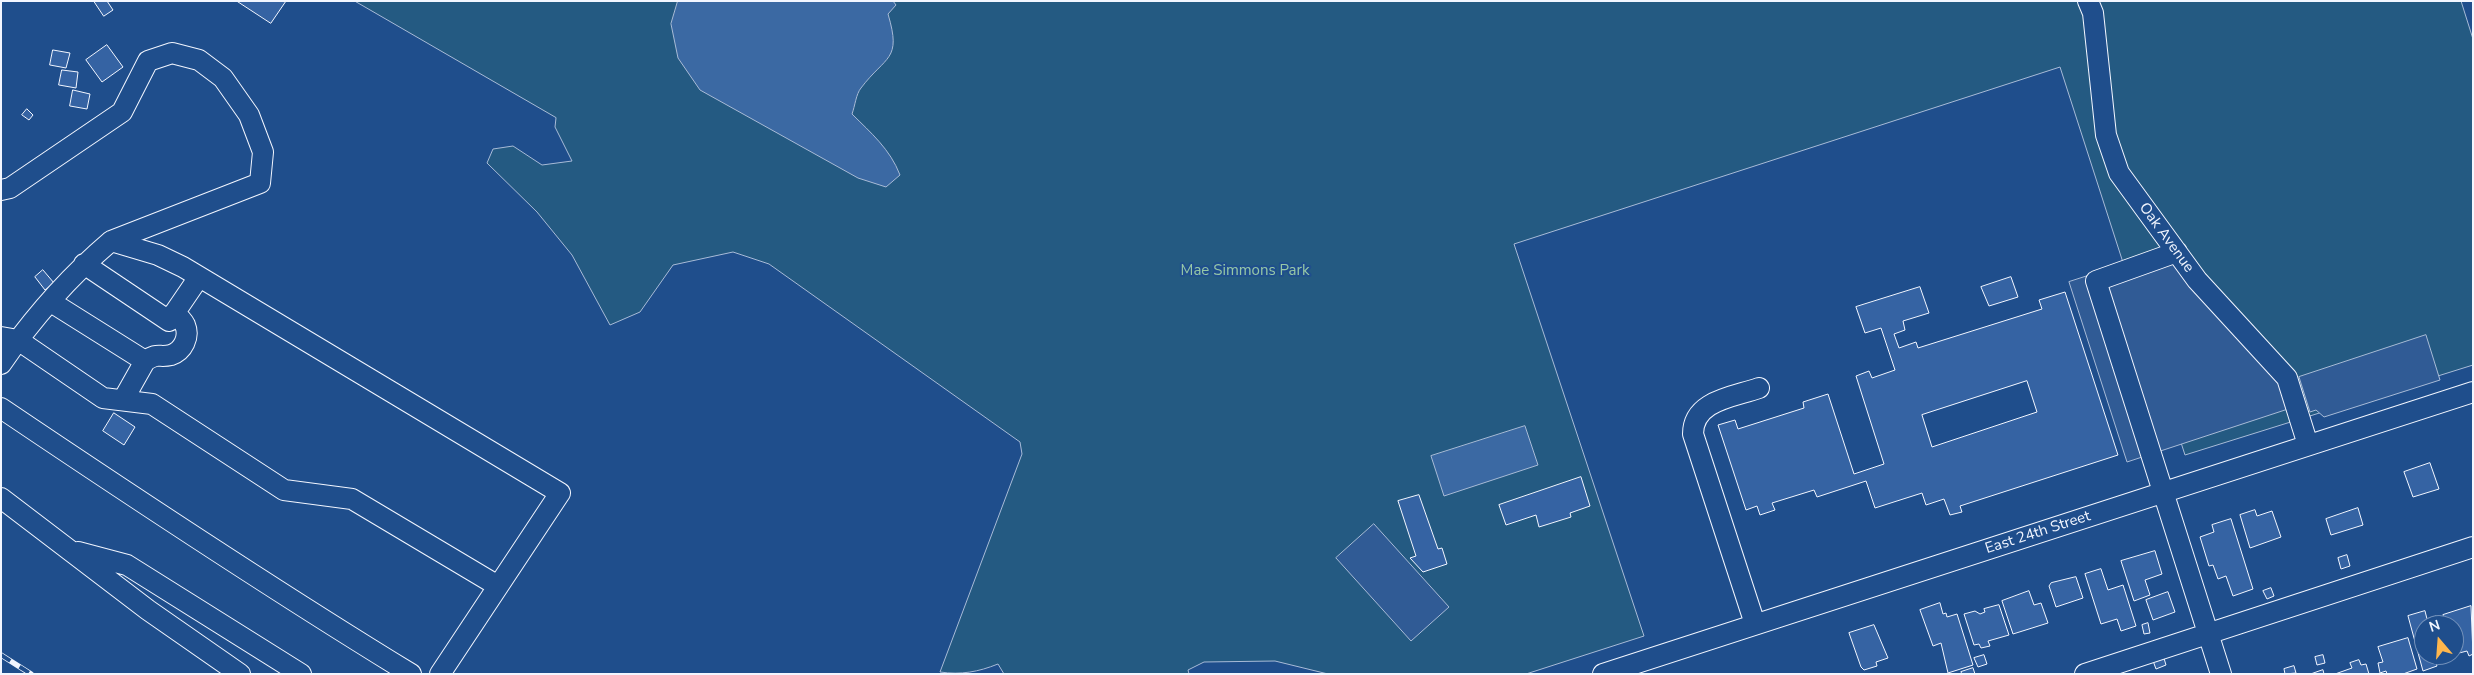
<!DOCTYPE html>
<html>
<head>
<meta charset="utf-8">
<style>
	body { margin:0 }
	#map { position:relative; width:2474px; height:675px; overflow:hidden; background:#1f4e8c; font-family:"Nunito Sans",sans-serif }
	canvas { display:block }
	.frame { position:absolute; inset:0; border:2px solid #f2f6ff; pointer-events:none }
	.north { position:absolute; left:2414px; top:615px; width:50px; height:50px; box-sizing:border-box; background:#1f4e8c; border:1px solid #7391ba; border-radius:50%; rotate:342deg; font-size:14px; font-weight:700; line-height:20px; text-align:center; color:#f2f6ff }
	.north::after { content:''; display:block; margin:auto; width:18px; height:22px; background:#ffb74d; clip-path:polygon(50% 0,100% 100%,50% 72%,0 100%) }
</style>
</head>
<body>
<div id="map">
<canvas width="2474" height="675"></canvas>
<div class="frame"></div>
<div class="north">N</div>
</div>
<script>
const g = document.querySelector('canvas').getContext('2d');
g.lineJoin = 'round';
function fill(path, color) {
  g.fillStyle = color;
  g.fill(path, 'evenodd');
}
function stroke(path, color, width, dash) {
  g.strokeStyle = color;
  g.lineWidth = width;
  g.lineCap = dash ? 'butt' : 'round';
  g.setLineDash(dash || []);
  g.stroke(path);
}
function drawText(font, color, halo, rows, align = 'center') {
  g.font = font + ' "Nunito Sans",sans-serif';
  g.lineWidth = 4;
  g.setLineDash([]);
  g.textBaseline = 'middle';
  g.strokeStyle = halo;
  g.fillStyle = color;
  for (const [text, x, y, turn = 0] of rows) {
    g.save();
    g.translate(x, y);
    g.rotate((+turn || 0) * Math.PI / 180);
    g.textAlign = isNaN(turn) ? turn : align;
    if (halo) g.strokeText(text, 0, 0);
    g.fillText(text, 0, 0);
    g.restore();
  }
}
const green = new Path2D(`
	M 355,1 L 2461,1 L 2473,39 L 2473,365 L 2185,455 L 2060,67 L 1514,244 L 1644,636 L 1526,674 L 1328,674 L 1275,661 L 1204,662 L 1188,670 L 1189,674 L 1004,674 L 998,664 C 978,672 961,675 940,672 L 1022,454 L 1020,442 L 769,264 L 733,252 L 673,265 L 640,312 L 610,325 L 572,255 L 537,212 L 487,163 L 493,149 L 513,146 L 542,165 L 572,161 L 555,127 L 556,118 Z`);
const parking = new Path2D(`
	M 2162,252 L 2280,385 L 2288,409 L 2127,462 L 2069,282 Z
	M 2426,335 L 2440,380 L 2324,417 L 2316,410 L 2310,412 L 2299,377 Z
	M 1374,524 L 1449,607 L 1411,641 L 1336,558 Z`);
const water = new Path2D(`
	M 678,1 L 893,1 L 896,5 L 888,14 C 902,61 886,55 861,88 C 856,94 855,106 852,114 C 871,133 890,149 900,175 L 886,187 L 858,178 L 700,90 L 678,58 L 671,24 Z
	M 1525,426 L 1538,465 L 1444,496 L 1431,456 Z`);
const building = new Path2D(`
	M 94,1 L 107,1 L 113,10 L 104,16 Z
	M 237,1 L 286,1 L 271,23 Z
	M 107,45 L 123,67 L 102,82 L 86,60 Z
	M 53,50 L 70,53 L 66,68 L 50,65 Z
	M 62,70 L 78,72 L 76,88 L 59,85 Z
	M 73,90 L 90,94 L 87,109 L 70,106 Z
	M 27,109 L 33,115 L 29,120 L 22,115 Z
	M 43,270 L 54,283 L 45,290 L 35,277 Z
	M 2011,277 L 2018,297 L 1989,306 L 1981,287 Z
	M 1920,287 L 1929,313 L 1903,321 L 1905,330 L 1894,334 L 1899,348 L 1916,342 L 1918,348 L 2042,309 L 2039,300 L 2065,292 L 2118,455 L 1960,506 L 1962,512 L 1950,515 L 1944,499 L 1926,505 L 1922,493 L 1875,508 L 1866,481 L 1817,497 L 1814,490 L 1772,503 L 1775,510 L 1760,515 L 1757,506 L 1746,510 L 1718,425 L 1735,420 L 1738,429 L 1804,408 L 1803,402 L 1828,394 L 1854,474 L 1884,464 L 1856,376 L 1869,371 L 1872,378 L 1895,370 L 1881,328 L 1865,333 L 1856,307 ZM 2027,381 L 2037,412 L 1932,447 L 1922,415 Z
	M 114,413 L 135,427 L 124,445 L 103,431 Z
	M 2430,463 L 2439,489 L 2413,497 L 2404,472 Z
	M 1581,477 L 1590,506 L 1570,513 L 1571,517 L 1539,527 L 1536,515 L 1506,525 L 1499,505 Z
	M 1419,495 L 1438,549 L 1442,548 L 1447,564 L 1423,572 L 1410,558 L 1416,556 L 1398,501 Z
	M 2358,508 L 2363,525 L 2331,535 L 2326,519 Z
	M 2255,510 L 2257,516 L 2272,511 L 2281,537 L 2250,548 L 2240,515 Z
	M 2231,519 L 2253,589 L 2233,596 L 2226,576 L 2218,579 L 2213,565 L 2209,566 L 2200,537 L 2214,532 L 2212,525 Z
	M 2155,551 L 2162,574 L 2145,580 L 2150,595 L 2134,601 L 2121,561 Z
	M 2347,555 L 2350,566 L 2341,569 L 2338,558 Z
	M 2101,569 L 2108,590 L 2123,585 L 2136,626 L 2121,631 L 2117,619 L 2101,624 L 2085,574 Z
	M 2076,577 L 2083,598 L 2056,607 L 2049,586 L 2051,583 Z
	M 2271,588 L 2274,596 L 2267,599 L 2263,591 Z
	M 2029,591 L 2034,605 L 2041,603 L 2048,623 L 2013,634 L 2002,601 Z
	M 2168,592 L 2175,612 L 2153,620 L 2146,600 Z
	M 1940,603 L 1943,614 L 1946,613 L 1947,617 L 1957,614 L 1973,665 L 1948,673 L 1941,643 L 1933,646 L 1920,610 Z
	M 1999,605 L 2009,635 L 1988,641 L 1990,646 L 1981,648 L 1979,644 L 1974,645 L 1964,614 L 1975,611 L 1980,614 L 1985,612 L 1984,609 Z
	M 2471,606 L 2473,654 L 2469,656 L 2467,651 L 2455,654 L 2454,625 L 2446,625 L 2443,615 Z
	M 2425,611 L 2427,619 L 2436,616 L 2439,625 L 2424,625 L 2424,655 L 2440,655 L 2434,657 L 2437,666 L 2423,671 L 2408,616 Z
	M 2148,623 L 2150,633 L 2144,634 L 2142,625 Z
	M 1874,625 L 1888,658 L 1876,662 L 1877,666 L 1864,670 L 1861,667 L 1849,633 Z
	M 2408,638 L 2417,669 L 2403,674 L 2387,674 L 2386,671 L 2380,673 L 2378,663 L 2383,662 L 2378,647 Z
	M 1984,655 L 1987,664 L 1978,667 L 1974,658 Z
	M 2163,655 L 2166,665 L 2156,669 L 2152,658 Z
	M 2323,655 L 2325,663 L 2317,665 L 2315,657 Z
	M 2359,660 L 2361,665 L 2366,664 L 2369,674 L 2335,674 L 2352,668 L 2350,663 Z
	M 2294,666 L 2296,673 L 2285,674 L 2284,669 Z
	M 1973,668 L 1975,674 L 1962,674 L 1961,672 Z
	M 2323,670 L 2324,674 L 2311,674 Z`);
const minor = new Path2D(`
	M 2088,1 L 2093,13 L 2106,135 L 2119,173 L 2197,280 L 2287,378 L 2308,445
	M 1,190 L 10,188 L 122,112 L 148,61 L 172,53 L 199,60 L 223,78 L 249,115 L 263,152 L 260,183 L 111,241
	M 2177,252 L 2096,281 L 2221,674
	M 84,264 L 169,321 L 199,277
	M 51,302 L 145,361 L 123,400
	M 1,337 L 18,340 L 103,398 L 152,404 L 284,490 L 352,499 L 498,586
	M 145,361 C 159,352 158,358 171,355 C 183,351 190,337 185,325 C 183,321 178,316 174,313
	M 1,364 C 32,319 70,276 111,241 L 158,255 L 183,267 L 560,493 L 440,674
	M 1,408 C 136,499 272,589 411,674
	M 1,498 L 148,610 L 240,674
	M 78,552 L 127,565 L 301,674
	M 1755,624 L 1693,434 C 1693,400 1734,397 1759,388
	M 1603,674 L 2473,392
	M 2085,674 L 2473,547`);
const rail = new Path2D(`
	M 1,655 L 31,674`);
const streetNames = [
	["Oak Avenue",2166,238,54],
	["East 24th Street",2038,533,-18]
];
const parkNames = [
	["Mae Simmons Park",1245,271]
];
fill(green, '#245a82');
stroke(green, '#a8bbd7', 1);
fill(parking, '#305b95');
stroke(parking, '#a8bbd7', 1);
fill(water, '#3b69a3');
stroke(water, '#a8bbd7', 1);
fill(building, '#3563a3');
stroke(building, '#f2f6ff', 1);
stroke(minor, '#f2f6ff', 22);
stroke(minor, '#1f4e8c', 20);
stroke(rail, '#f2f6ff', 5.5);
stroke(rail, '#1f4e8c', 4, [11]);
drawText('15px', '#f2f6ff', '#1f4e8c', streetNames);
drawText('15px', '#97c8a6', '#1f4e8c', parkNames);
</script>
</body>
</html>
